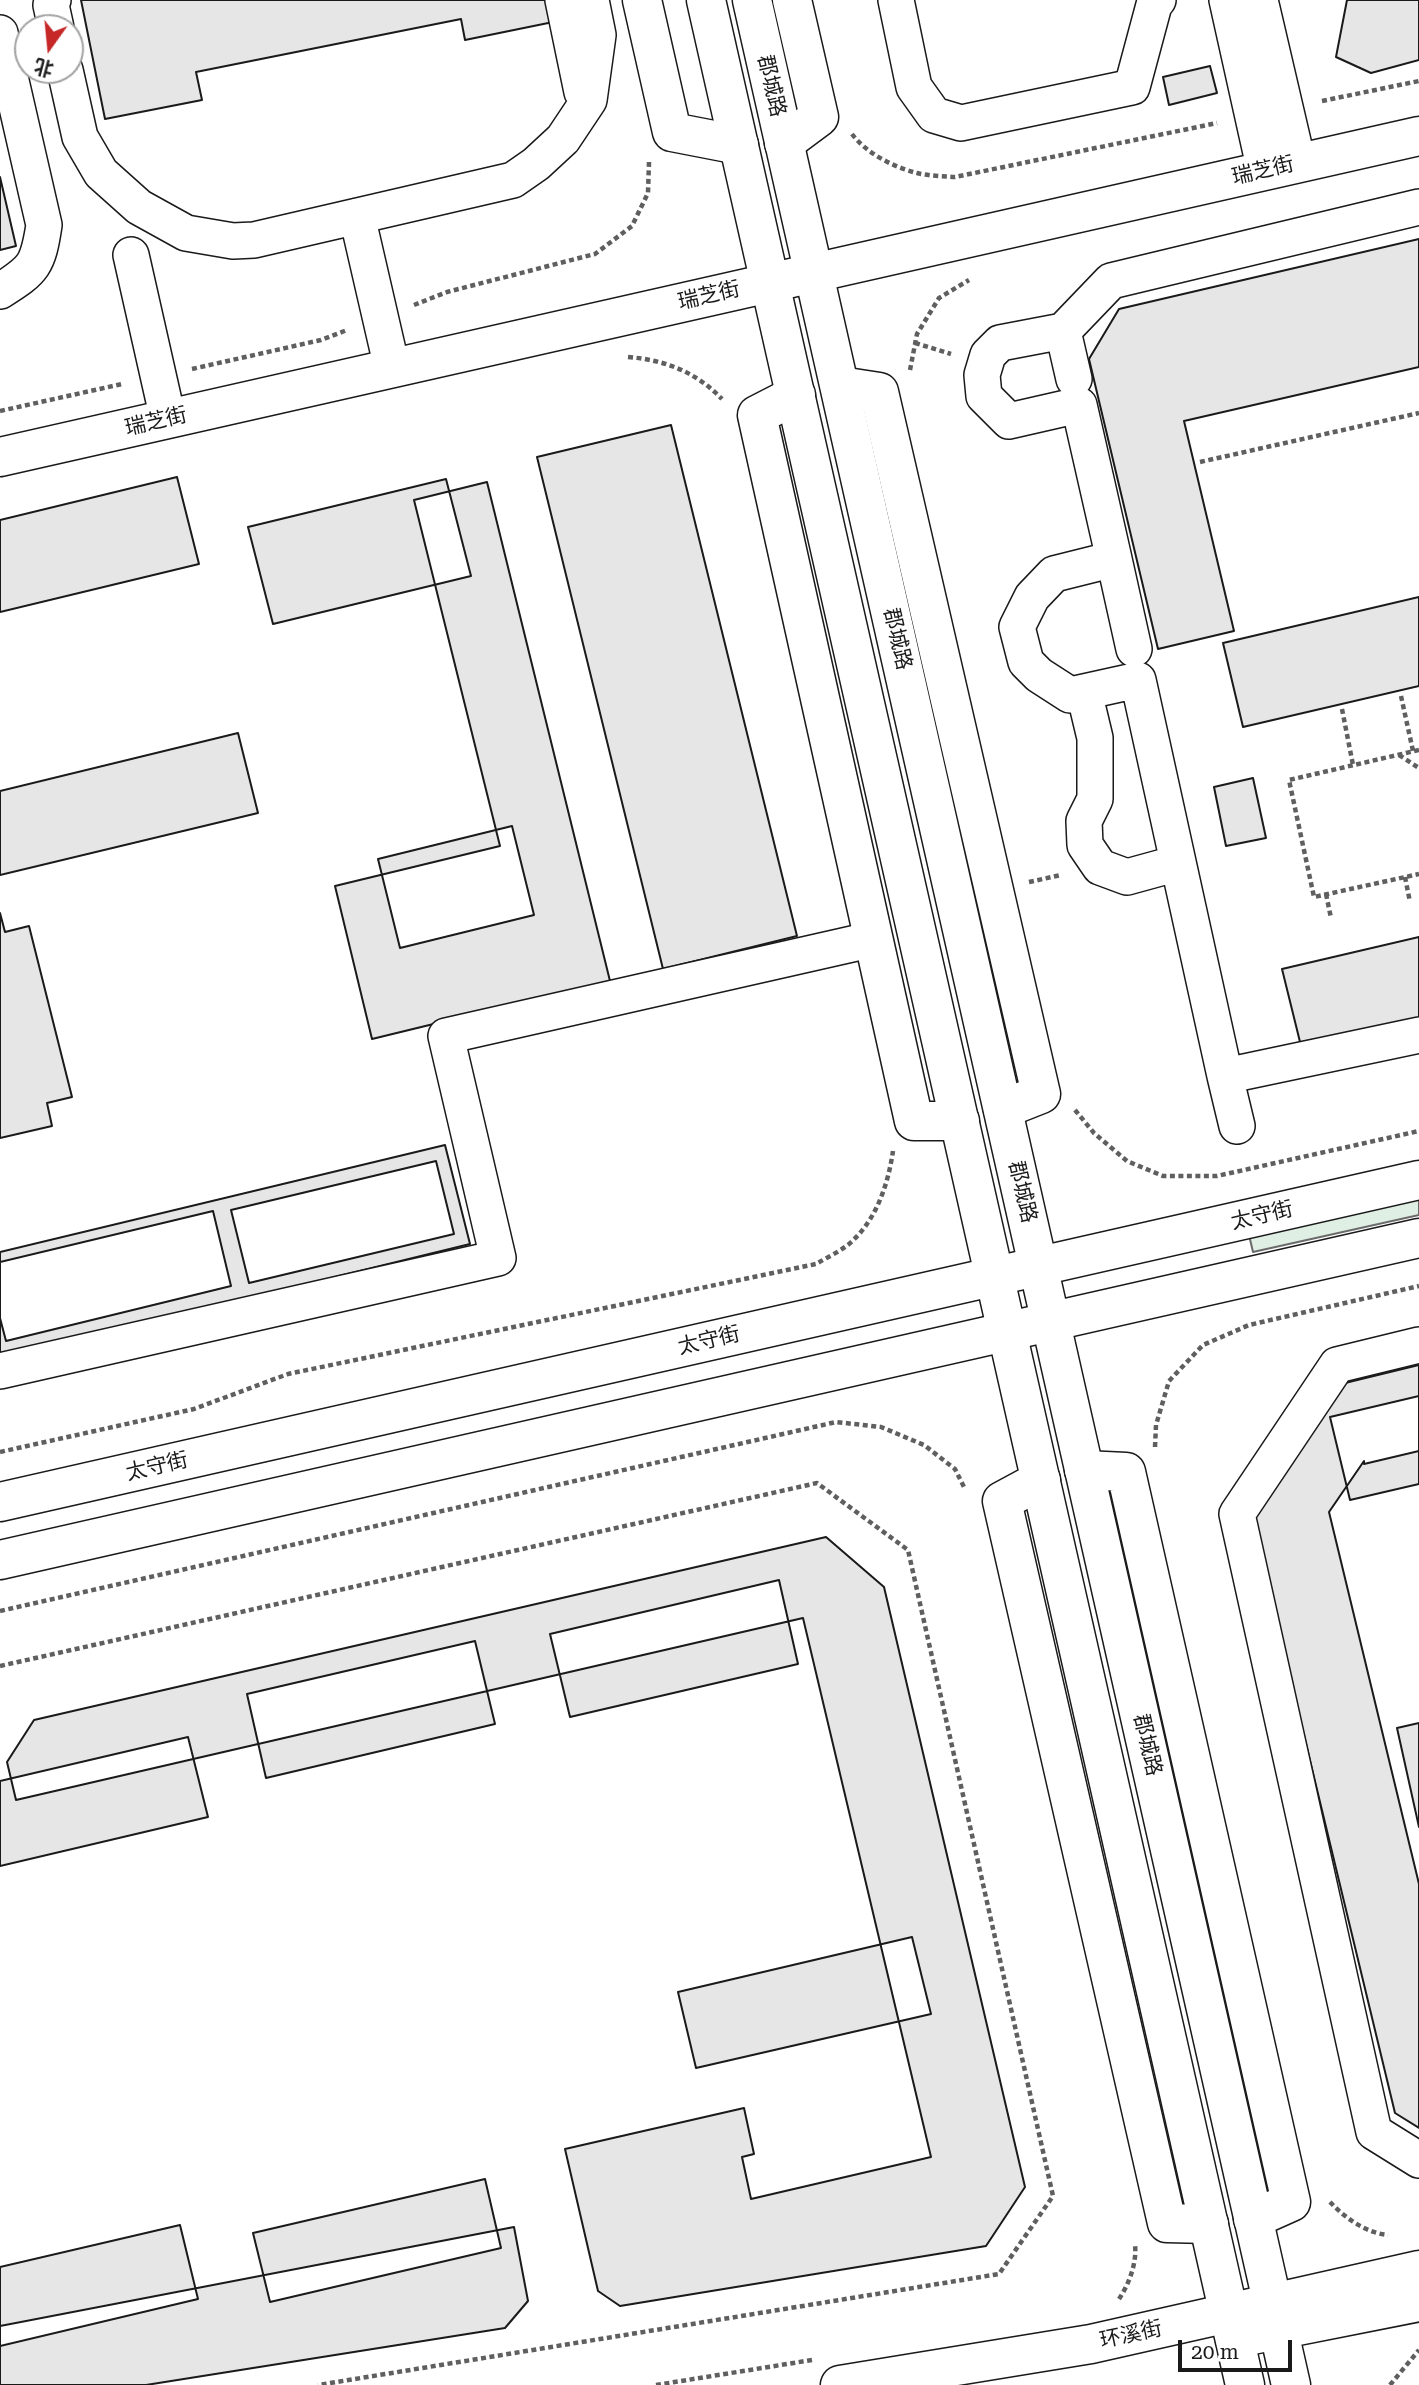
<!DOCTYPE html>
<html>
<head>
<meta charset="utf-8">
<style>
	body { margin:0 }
	#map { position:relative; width:1419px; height:2385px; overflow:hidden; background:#fff; font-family:"Roboto Serif","Noto Sans SC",serif }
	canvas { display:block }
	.north { position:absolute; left:14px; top:14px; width:70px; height:70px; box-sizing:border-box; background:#fff; border:2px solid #a3a3a3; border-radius:50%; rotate:195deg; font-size:19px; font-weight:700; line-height:28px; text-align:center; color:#1a1a1a }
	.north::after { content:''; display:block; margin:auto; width:24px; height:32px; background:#c62828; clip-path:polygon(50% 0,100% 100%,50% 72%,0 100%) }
	.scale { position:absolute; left:1178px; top:2340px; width:114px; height:32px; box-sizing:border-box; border:4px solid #1a1a1a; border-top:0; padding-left:9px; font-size:21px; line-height:24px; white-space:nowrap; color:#1a1a1a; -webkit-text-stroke:5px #fff; paint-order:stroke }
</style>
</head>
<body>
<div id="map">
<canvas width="1419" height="2385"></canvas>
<div class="north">北</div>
<div class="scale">20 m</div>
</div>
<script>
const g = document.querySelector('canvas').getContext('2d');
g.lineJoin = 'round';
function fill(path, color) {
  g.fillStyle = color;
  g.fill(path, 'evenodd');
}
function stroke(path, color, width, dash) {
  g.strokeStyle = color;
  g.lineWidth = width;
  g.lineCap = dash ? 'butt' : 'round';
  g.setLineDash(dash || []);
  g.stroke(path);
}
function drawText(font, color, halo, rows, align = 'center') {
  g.font = font + ' "Roboto Serif","Noto Sans SC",serif';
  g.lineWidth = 5;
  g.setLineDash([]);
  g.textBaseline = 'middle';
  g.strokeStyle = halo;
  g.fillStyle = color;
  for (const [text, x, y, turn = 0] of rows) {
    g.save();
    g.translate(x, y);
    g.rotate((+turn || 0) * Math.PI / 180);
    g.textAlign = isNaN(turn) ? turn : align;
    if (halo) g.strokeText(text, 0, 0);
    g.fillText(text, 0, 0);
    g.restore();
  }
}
const green = new Path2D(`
	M 1419,1197 L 1419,1215 L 1253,1252 L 1249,1235 Z`);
const building = new Path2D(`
	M 81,0 L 554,0 L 558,21 L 465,40 L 461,19 L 196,72 L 202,100 L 105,119 Z
	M 1347,0 L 1419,0 L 1419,60 L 1371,73 L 1336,57 Z
	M 1210,66 L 1217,93 L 1169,105 L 1163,77 Z
	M 0,177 L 16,246 L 0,250 Z
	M 1419,239 L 1419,367 L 1184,421 L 1234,631 L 1158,649 L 1089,359 L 1119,309 Z
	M 671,425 L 797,936 L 663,969 L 537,457 Z
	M 177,477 L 199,564 L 0,612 L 0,520 Z
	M 446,479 L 471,576 L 273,624 L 248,527 Z
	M 487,482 L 610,981 L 372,1039 L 335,886 L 500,846 L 414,500 Z
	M 1419,597 L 1419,686 L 1243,727 L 1223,643 Z
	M 238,733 L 258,813 L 0,875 L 0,791 Z
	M 1253,778 L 1266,838 L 1226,846 L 1214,787 Z
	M 512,826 L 534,915 L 400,948 L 378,859 Z
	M 0,913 L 5,932 L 29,926 L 72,1097 L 47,1103 L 52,1126 L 0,1138 Z
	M 1419,937 L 1419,1019 L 1301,1046 L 1282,969 Z
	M 445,1145 L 470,1244 L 0,1359 L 0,1252 Z
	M 436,1161 L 454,1234 L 249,1283 L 231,1210 Z
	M 213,1211 L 231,1286 L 6,1341 L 0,1318 L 0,1262 Z
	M 1419,1365 L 1419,1451 L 1364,1464 L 1364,1461 L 1329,1512 L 1419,1884 L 1419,2128 L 1395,2113 L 1252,1520 L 1345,1383 Z
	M 1419,1396 L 1419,1484 L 1350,1500 L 1330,1417 Z
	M 826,1537 L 884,1587 L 1025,2187 L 986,2246 L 620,2306 L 598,2291 L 565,2149 L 744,2108 L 754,2154 L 742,2157 L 751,2199 L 931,2157 L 803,1618 L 16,1800 L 7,1762 L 34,1720 Z
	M 779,1580 L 798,1664 L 570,1717 L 550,1634 Z
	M 475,1641 L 495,1724 L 266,1778 L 247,1694 Z
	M 1419,1723 L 1419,1827 L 1397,1728 Z
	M 188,1737 L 208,1817 L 0,1866 L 0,1781 Z
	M 912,1937 L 931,2014 L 696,2068 L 678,1992 Z
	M 485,2179 L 501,2248 L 270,2302 L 253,2233 Z
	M 180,2225 L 198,2299 L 0,2346 L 0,2267 Z
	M 514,2227 L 528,2301 L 505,2328 L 146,2385 L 0,2385 L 0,2326 Z`);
const path = new Path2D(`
	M 1322,101 L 1419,81
	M 852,134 C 866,153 893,167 917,173 C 929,176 943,176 955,177 L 1217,123
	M 414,305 L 447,292 L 595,254 L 632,226 L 648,193 L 649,162
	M 915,343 L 951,354
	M 628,357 C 665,360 696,372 722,399
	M 192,369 L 321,340 L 347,330
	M 910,370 L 917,334 L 939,298 L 969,280
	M 0,411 L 122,384
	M 1200,462 L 1419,413
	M 1401,696 L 1413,751
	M 1342,709 L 1353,765
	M 1419,750 L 1289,780 L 1314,897 L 1419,874
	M 1399,755 L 1419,768
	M 1405,877 L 1410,902
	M 1029,882 L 1061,875
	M 1326,894 L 1331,918
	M 1075,1110 L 1094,1133 L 1127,1161 L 1163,1176 L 1217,1176 L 1419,1131
	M 1155,1447 L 1156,1425 L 1169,1381 L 1203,1345 L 1249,1325 L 1419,1286
	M 0,1452 L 194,1409 L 288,1374 L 816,1264 C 826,1258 839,1252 849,1244 C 876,1221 888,1185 893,1151
	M 0,1611 L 836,1422 L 881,1427 L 924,1445 L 955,1469 L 965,1489
	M 0,1666 L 817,1483 L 908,1550 L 1053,2196 L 999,2274 L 318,2385
	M 1330,2202 C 1345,2218 1366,2233 1388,2235
	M 1119,2299 C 1129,2284 1137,2263 1135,2245
	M 656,2385 L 812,2360
	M 1390,2385 L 1419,2350`);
const minor = new Path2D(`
	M 53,0 L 51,5 L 56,28
	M 563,0 L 582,92
	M 896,0 L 914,87 L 934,115 L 961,123 L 1132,87 L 1154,5 L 1158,0
	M 1227,0 L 1265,171
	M 1260,0 L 1298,163
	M 0,33 L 44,225 C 38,265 34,270 0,291
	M 65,70 L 80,137 L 101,173 L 139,207 L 186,233 L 233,241 L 254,240 L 513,180 L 536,164 L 563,139 L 589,100 L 598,35 L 591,0
	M 1419,207 L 1111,281 L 1063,331 L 1000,343 L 988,355 L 982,375 L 984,396 L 1009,421 L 1079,405 L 1114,559 L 1054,574 L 1032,597 L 1017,627 L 1026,662 L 1039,675 L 1070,695 L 1138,680 L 1225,1076 L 1419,1035
	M 357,216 L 392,368
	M 131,255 L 168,419
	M 1063,331 L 1074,379
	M 1114,559 L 1134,649
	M 1084,692 L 1095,738 L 1095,799 L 1084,821 L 1085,845 L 1100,867 L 1127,877 L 1178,863
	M 1225,1076 L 1237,1126
	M 1419,1345 L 1337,1365 L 1237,1514 L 1374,2132 L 1419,2160
	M 0,1371 L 498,1258 L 446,1036 L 874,939`);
const tertiary = new Path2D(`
	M 642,0 L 672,132 L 739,145
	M 784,143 L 819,117 L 792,0
	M 840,386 L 879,392 L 1041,1094 L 1003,1109
	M 796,395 L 757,415 L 914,1121 L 960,1121
	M 0,457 L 1419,136
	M 1084,1470 L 1126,1472 L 1291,2202 L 1253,2219
	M 1041,1480 L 1002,1501 L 1167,2223 L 1209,2224
	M 0,1502 L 1419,1180
	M 0,1560 L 1419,1238
	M 1247,2336 L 1419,2302
	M 840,2385 L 1091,2344 L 1419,2270`);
const primary = new Path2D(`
	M 706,0 L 1245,2385
	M 752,0 L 1291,2385`);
const streetNames = [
	["郡城路",771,86,77],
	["瑞芝街",1263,171,-13],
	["瑞芝街",709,296,-13],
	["瑞芝街",156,422,-13],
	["郡城路",897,639,77],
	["郡城路",1022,1192,77],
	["太守街",1262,1216,-13],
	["太守街",709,1341,-13],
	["太守街",157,1467,-13],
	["郡城路",1147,1745,77],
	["环溪街",1131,2335,-12]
];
fill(green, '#e0efe3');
stroke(green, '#6a6a6a', 2);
fill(building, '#e6e6e6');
stroke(building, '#1a1a1a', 2);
stroke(minor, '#1a1a1a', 38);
stroke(tertiary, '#1a1a1a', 41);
stroke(primary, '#1a1a1a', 41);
stroke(path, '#5f5f5f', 4.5, [5, 3.5]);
stroke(minor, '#fff', 35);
stroke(tertiary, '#fff', 38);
stroke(primary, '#fff', 38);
drawText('21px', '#1a1a1a', '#fff', streetNames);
</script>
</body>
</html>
